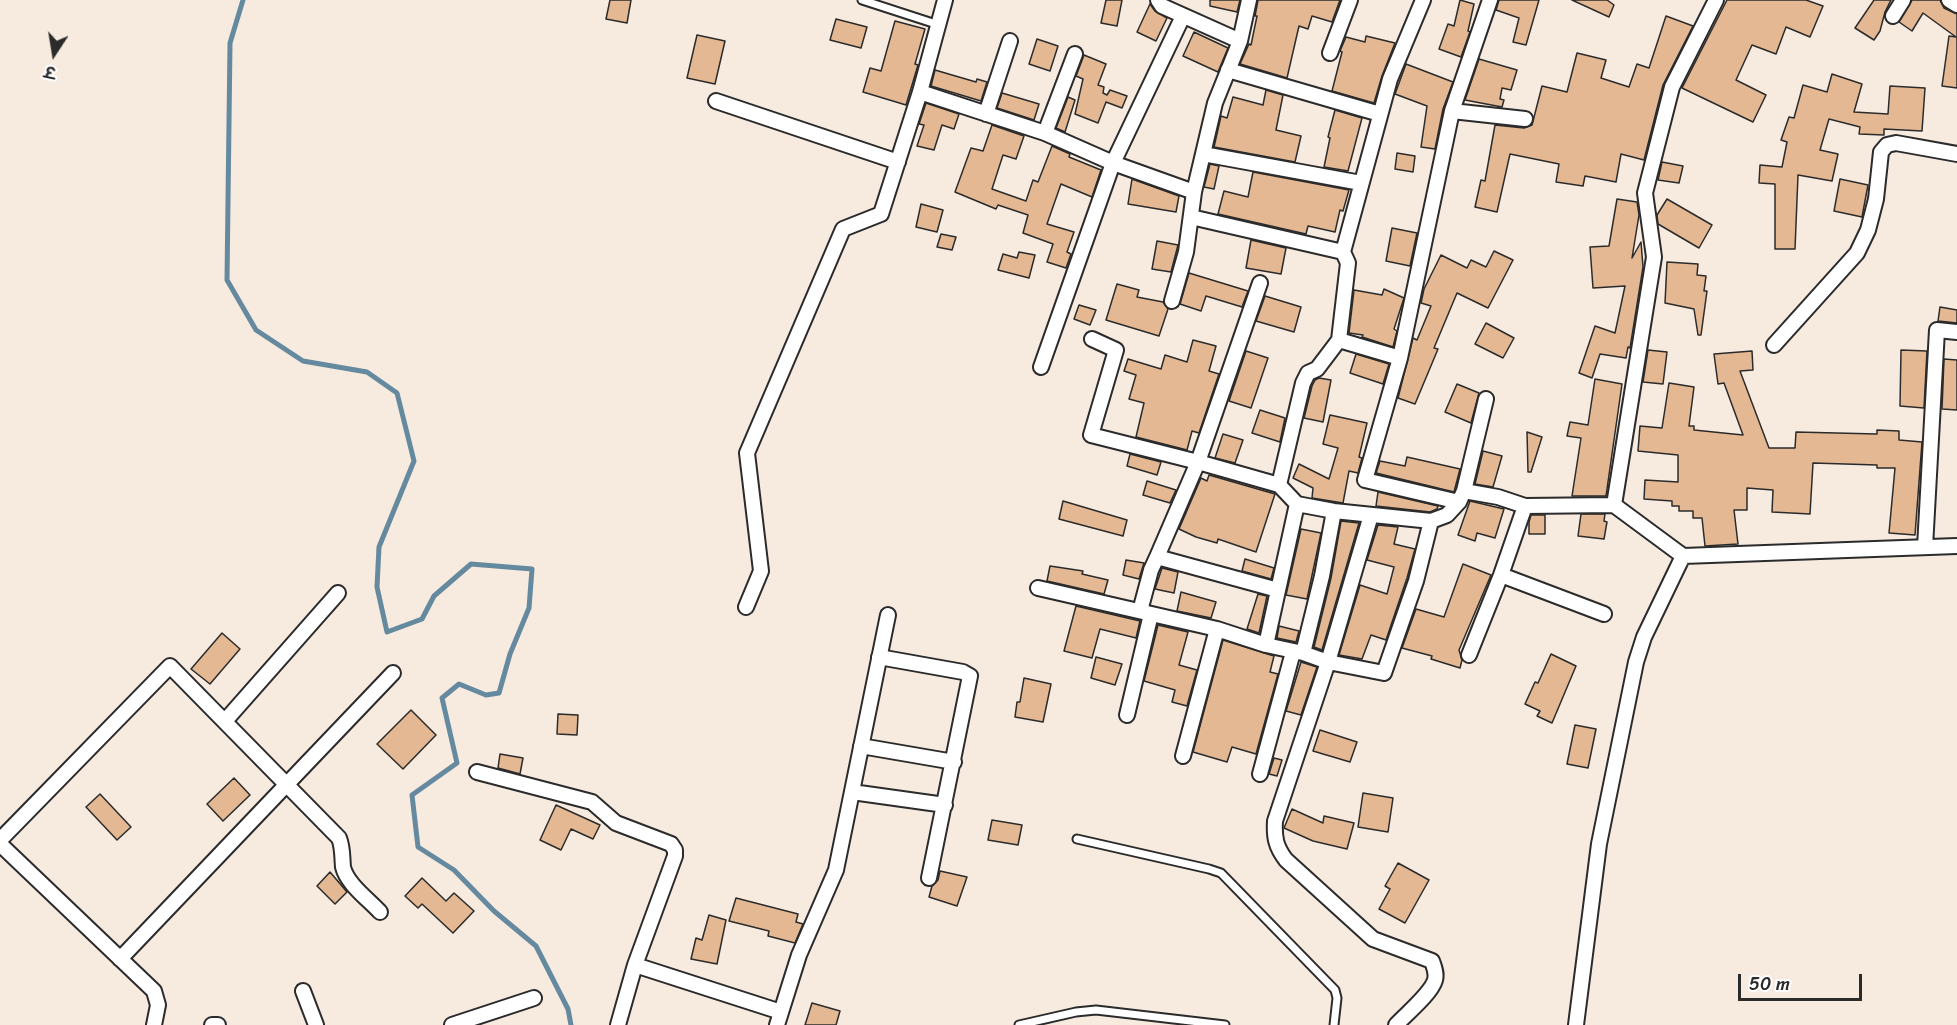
<!DOCTYPE html>
<html>
<head>
<meta charset="utf-8">
<style>
	body { margin:0 }
	#map { position:relative; width:1957px; height:1025px; overflow:hidden; background:#f7eadf; font-family:Sriracha,"Playpen Sans Deva",sans-serif }
	canvas { display:block }
	.north { position:absolute; left:24px; top:24px; width:60px; height:60px; -webkit-text-stroke:4px #fff; paint-order:stroke; rotate:192deg; font-size:16px; font-weight:700; line-height:24px; text-align:center; color:#2b2b2b }
	.north::after { content:''; display:block; margin:auto; width:21px; height:27px; background:#2b2b2b; clip-path:polygon(50% 0,100% 100%,50% 72%,0 100%) }
	.scale { position:absolute; left:1738px; top:974px; width:124px; height:27px; box-sizing:border-box; border:3px solid #2b2b2b; border-top:0; padding-left:8px; font-size:18px; line-height:21px; white-space:nowrap; color:#2b2b2b; -webkit-text-stroke:4px #fff; paint-order:stroke }
</style>
</head>
<body>
<div id="map">
<canvas width="1957" height="1025"></canvas>
<div class="north">उ</div>
<div class="scale">50 m</div>
</div>
<script>
const g = document.querySelector('canvas').getContext('2d');
g.lineJoin = 'round';
function stroke(path, color, width, dash) {
  g.strokeStyle = color;
  g.lineWidth = width;
  g.lineCap = dash ? 'butt' : 'round';
  g.setLineDash(dash || []);
  g.stroke(path);
}
function fill(path, color) {
  g.fillStyle = color;
  g.fill(path, 'evenodd');
}
const stream = new Path2D(`
	M 243,0 L 230,43 L 227,280 L 256,330 L 303,361 L 367,372 L 397,393 L 414,461 L 379,547 L 377,587 L 387,632 L 422,619 L 434,596 L 471,564 L 532,569 L 529,608 L 510,654 L 499,693 L 486,695 L 459,684 L 442,698 L 457,763 L 412,795 L 418,847 L 454,870 L 494,911 L 536,946 L 568,1009 L 571,1025`);
const building = new Path2D(`
	M 610,0 L 631,0 L 627,23 L 606,19 Z
	M 1106,0 L 1122,0 L 1117,26 L 1101,23 Z
	M 1210,0 L 1240,0 L 1237,12 L 1210,6 Z
	M 1258,0 L 1340,0 L 1332,22 L 1312,16 L 1308,29 L 1299,26 L 1287,78 L 1240,64 L 1249,44 L 1251,45 L 1257,16 L 1255,16 Z
	M 1460,0 L 1474,4 L 1468,31 L 1470,32 L 1461,57 L 1439,49 L 1448,24 L 1454,26 Z
	M 1499,0 L 1539,0 L 1526,45 L 1513,42 L 1519,18 L 1496,10 Z
	M 1572,0 L 1607,0 L 1614,5 L 1609,17 Z
	M 1727,0 L 1806,0 L 1823,6 L 1810,37 L 1786,27 L 1776,54 L 1752,45 L 1736,80 L 1766,95 L 1753,122 L 1682,88 Z
	M 1874,0 L 1891,0 L 1885,12 L 1880,31 L 1874,40 L 1855,28 Z
	M 1912,0 L 1940,0 L 1944,8 L 1957,14 L 1957,88 L 1942,86 L 1949,36 L 1956,37 L 1923,13 L 1912,31 L 1899,22 Z
	M 1150,4 L 1155,11 L 1167,18 L 1156,41 L 1137,32 Z
	M 1666,16 L 1693,26 L 1663,85 L 1644,160 L 1621,154 L 1616,182 L 1585,176 L 1583,186 L 1556,182 L 1559,164 L 1510,154 L 1497,212 L 1475,207 L 1481,180 L 1485,181 L 1495,125 L 1524,128 L 1532,125 L 1542,86 L 1567,92 L 1577,53 L 1606,60 L 1601,78 L 1629,87 L 1637,64 L 1649,68 Z
	M 836,19 L 867,27 L 861,48 L 830,40 Z
	M 895,21 L 925,29 L 915,64 L 918,65 L 906,105 L 863,92 L 870,68 L 881,71 Z
	M 1194,32 L 1228,48 L 1218,72 L 1183,56 Z
	M 697,35 L 725,41 L 715,84 L 687,78 Z
	M 1366,36 L 1395,43 L 1382,76 L 1374,103 L 1332,91 L 1342,52 L 1340,51 L 1346,37 L 1365,42 Z
	M 1037,39 L 1058,46 L 1050,71 L 1029,64 Z
	M 1084,55 L 1106,64 L 1098,85 L 1104,87 L 1103,93 L 1107,95 L 1110,90 L 1127,96 L 1122,108 L 1106,102 L 1098,123 L 1075,114 L 1083,79 L 1076,76 Z
	M 1479,59 L 1517,70 L 1511,90 L 1502,88 L 1500,99 L 1504,100 L 1502,107 L 1465,100 Z
	M 1406,64 L 1453,82 L 1443,109 L 1435,149 L 1421,147 L 1427,106 L 1395,94 Z
	M 935,70 L 976,82 L 977,79 L 987,82 L 981,101 L 931,86 Z
	M 1832,74 L 1862,84 L 1854,112 L 1888,114 L 1890,86 L 1925,88 L 1922,131 L 1884,129 L 1884,135 L 1859,134 L 1860,127 L 1829,119 L 1820,150 L 1838,154 L 1832,181 L 1798,175 L 1795,249 L 1775,249 L 1775,184 L 1759,183 L 1760,165 L 1782,167 L 1787,142 L 1781,140 L 1789,117 L 1794,118 L 1803,85 L 1827,92 Z
	M 1266,90 L 1283,95 L 1276,130 L 1301,136 L 1295,162 L 1214,147 L 1221,116 L 1227,118 L 1233,97 L 1263,105 Z
	M 1002,93 L 1039,104 L 1034,120 L 997,108 Z
	M 1068,97 L 1075,100 L 1065,132 L 1056,128 Z
	M 926,103 L 959,114 L 954,129 L 942,125 L 934,150 L 917,146 L 924,125 L 919,124 Z
	M 1335,110 L 1362,118 L 1348,171 L 1324,167 L 1330,138 L 1328,137 Z
	M 992,125 L 1024,136 L 1016,159 L 1003,155 L 992,189 L 1026,201 L 1033,180 L 1038,182 L 1052,146 L 1070,154 L 1069,157 L 1101,170 L 1092,197 L 1061,184 L 1047,224 L 1074,232 L 1067,252 L 1071,254 L 1066,268 L 1047,262 L 1053,244 L 1023,233 L 1028,215 L 998,205 L 996,209 L 955,192 L 971,148 L 983,151 Z
	M 1397,153 L 1415,156 L 1413,172 L 1395,169 Z
	M 1662,162 L 1683,166 L 1679,183 L 1658,180 Z
	M 1210,164 L 1219,166 L 1214,189 L 1204,187 Z
	M 1253,172 L 1349,190 L 1343,211 L 1340,210 L 1335,232 L 1308,226 L 1306,234 L 1218,214 L 1224,191 L 1248,197 Z
	M 1132,179 L 1179,196 L 1176,212 L 1128,204 Z
	M 1840,179 L 1868,185 L 1862,217 L 1834,211 Z
	M 1617,199 L 1637,202 L 1639,215 L 1632,258 L 1641,242 L 1643,267 L 1630,348 L 1628,347 L 1626,358 L 1600,354 L 1592,378 L 1579,373 L 1595,326 L 1615,333 L 1625,286 L 1593,288 L 1590,247 L 1609,246 Z
	M 1667,199 L 1712,225 L 1699,248 L 1658,224 L 1657,215 Z
	M 921,204 L 943,210 L 937,232 L 916,227 Z
	M 1392,228 L 1417,233 L 1410,266 L 1386,261 Z
	M 941,234 L 956,237 L 952,250 L 937,247 Z
	M 1251,240 L 1286,248 L 1281,274 L 1246,268 Z
	M 1157,241 L 1178,245 L 1171,272 L 1152,269 Z
	M 1494,251 L 1513,260 L 1488,308 L 1457,293 L 1434,348 L 1438,349 L 1415,404 L 1398,398 L 1413,338 L 1417,340 L 1431,306 L 1421,303 L 1424,289 L 1441,255 L 1467,268 L 1471,260 L 1486,267 Z
	M 1019,252 L 1035,255 L 1029,278 L 998,270 L 1003,254 L 1017,258 Z
	M 1667,262 L 1698,264 L 1697,275 L 1706,276 L 1704,291 L 1707,291 L 1701,335 L 1698,335 L 1694,309 L 1665,303 Z
	M 1189,273 L 1248,291 L 1242,307 L 1206,296 L 1201,311 L 1180,304 Z
	M 1117,284 L 1139,290 L 1137,297 L 1163,302 L 1168,309 L 1159,336 L 1106,320 Z
	M 1384,289 L 1404,298 L 1394,329 L 1397,331 L 1393,347 L 1362,337 L 1363,335 L 1349,333 L 1354,290 L 1382,295 Z
	M 1265,296 L 1301,307 L 1294,332 L 1256,321 Z
	M 1079,305 L 1096,310 L 1090,325 L 1074,319 Z
	M 1940,307 L 1957,310 L 1957,323 L 1938,321 Z
	M 1486,323 L 1514,338 L 1503,358 L 1475,344 Z
	M 1193,340 L 1216,346 L 1209,371 L 1219,374 L 1199,433 L 1192,431 L 1187,450 L 1136,437 L 1144,403 L 1129,399 L 1136,375 L 1124,371 L 1128,359 L 1161,369 L 1165,355 L 1187,362 Z
	M 1648,350 L 1667,352 L 1663,384 L 1643,382 Z
	M 1901,350 L 1927,351 L 1924,408 L 1900,406 Z
	M 1246,351 L 1268,358 L 1251,408 L 1229,401 Z
	M 1752,351 L 1753,370 L 1740,371 L 1769,448 L 1795,448 L 1796,432 L 1877,434 L 1877,430 L 1899,431 L 1899,440 L 1922,442 L 1915,535 L 1889,533 L 1895,468 L 1877,468 L 1877,465 L 1813,463 L 1810,514 L 1772,512 L 1773,490 L 1747,488 L 1747,510 L 1734,510 L 1738,544 L 1705,546 L 1702,518 L 1693,518 L 1693,511 L 1679,511 L 1679,506 L 1672,506 L 1672,501 L 1644,499 L 1645,480 L 1678,482 L 1678,455 L 1638,451 L 1640,426 L 1662,428 L 1669,383 L 1694,387 L 1689,426 L 1694,426 L 1694,430 L 1743,435 L 1724,383 L 1718,384 L 1714,354 Z
	M 1356,354 L 1389,364 L 1383,384 L 1350,373 Z
	M 1944,359 L 1957,360 L 1957,410 L 1942,409 Z
	M 1319,378 L 1331,380 L 1323,422 L 1304,418 L 1312,386 L 1315,380 Z
	M 1595,379 L 1622,384 L 1606,496 L 1572,496 L 1581,438 L 1567,436 L 1570,422 L 1588,425 Z
	M 1457,384 L 1479,393 L 1471,423 L 1445,412 Z
	M 1260,410 L 1285,418 L 1280,442 L 1252,433 Z
	M 1330,415 L 1367,423 L 1359,457 L 1362,458 L 1358,473 L 1349,471 L 1343,503 L 1312,498 L 1313,488 L 1293,478 L 1299,464 L 1329,479 L 1338,448 L 1323,444 Z
	M 1527,432 L 1542,437 L 1531,472 L 1528,472 Z
	M 1223,434 L 1243,440 L 1235,463 L 1215,458 Z
	M 1483,451 L 1502,456 L 1493,487 L 1475,484 Z
	M 1130,454 L 1161,462 L 1157,475 L 1127,466 Z
	M 1407,457 L 1460,469 L 1454,492 L 1376,473 L 1380,461 L 1405,466 Z
	M 1209,475 L 1275,494 L 1256,552 L 1218,539 L 1217,543 L 1196,537 L 1179,529 L 1201,478 L 1207,481 Z
	M 1147,481 L 1176,490 L 1170,503 L 1143,495 Z
	M 1378,492 L 1438,506 L 1437,509 L 1430,512 L 1376,506 Z
	M 1063,501 L 1127,520 L 1123,536 L 1059,519 Z
	M 1470,501 L 1504,509 L 1495,538 L 1477,533 L 1475,541 L 1458,535 Z
	M 1581,514 L 1605,514 L 1604,521 L 1607,522 L 1604,539 L 1578,536 Z
	M 1531,515 L 1545,515 L 1545,534 L 1529,534 L 1529,522 Z
	M 1341,521 L 1359,523 L 1322,650 L 1314,647 L 1331,578 Z
	M 1378,525 L 1398,527 L 1394,544 L 1415,549 L 1407,578 L 1386,640 L 1371,635 L 1362,659 L 1339,655 L 1360,585 L 1387,594 L 1394,567 L 1367,560 Z
	M 1301,529 L 1321,533 L 1307,599 L 1286,595 Z
	M 1245,559 L 1274,568 L 1271,579 L 1242,571 Z
	M 1126,560 L 1144,563 L 1139,579 L 1123,575 Z
	M 1463,564 L 1491,575 L 1459,650 L 1462,660 L 1460,668 L 1431,659 L 1432,656 L 1402,648 L 1416,609 L 1444,617 Z
	M 1050,566 L 1083,571 L 1082,574 L 1108,580 L 1104,594 L 1047,581 Z
	M 1162,568 L 1178,572 L 1174,593 L 1155,589 Z
	M 1181,592 L 1216,602 L 1211,618 L 1177,611 Z
	M 1258,594 L 1267,596 L 1259,633 L 1247,629 Z
	M 1076,606 L 1140,621 L 1136,638 L 1100,629 L 1092,658 L 1064,651 Z
	M 1158,625 L 1188,632 L 1179,665 L 1197,670 L 1187,706 L 1172,702 L 1175,690 L 1144,681 Z
	M 1279,626 L 1299,631 L 1296,642 L 1277,638 Z
	M 222,633 L 240,649 L 210,684 L 191,669 Z
	M 1223,640 L 1274,656 L 1270,672 L 1278,674 L 1256,754 L 1232,747 L 1227,762 L 1193,752 Z
	M 1551,654 L 1576,666 L 1552,723 L 1537,716 L 1540,711 L 1525,704 L 1535,682 L 1538,683 Z
	M 1096,657 L 1122,664 L 1115,685 L 1091,678 Z
	M 1301,662 L 1317,667 L 1301,715 L 1286,711 Z
	M 1024,678 L 1051,684 L 1043,722 L 1015,717 L 1017,702 L 1020,702 Z
	M 411,710 L 436,735 L 403,769 L 377,744 Z
	M 558,714 L 578,715 L 577,735 L 557,734 Z
	M 1575,725 L 1596,729 L 1588,768 L 1567,764 Z
	M 1320,730 L 1357,742 L 1350,762 L 1313,751 Z
	M 500,754 L 523,758 L 520,774 L 498,768 Z
	M 1274,758 L 1282,760 L 1277,776 L 1269,774 Z
	M 234,778 L 250,795 L 223,821 L 207,804 Z
	M 1363,793 L 1393,798 L 1388,832 L 1358,827 Z
	M 100,794 L 131,827 L 117,840 L 86,807 Z
	M 556,805 L 600,825 L 593,839 L 571,829 L 561,850 L 540,840 Z
	M 1292,809 L 1323,823 L 1324,816 L 1354,823 L 1347,849 L 1313,841 L 1284,828 Z
	M 992,820 L 1022,825 L 1018,845 L 988,840 Z
	M 1398,863 L 1429,880 L 1405,923 L 1379,909 L 1390,889 L 1385,886 Z
	M 940,871 L 967,877 L 957,906 L 929,897 L 932,886 L 938,880 Z
	M 330,872 L 347,892 L 335,904 L 317,886 Z
	M 422,878 L 446,901 L 454,893 L 474,911 L 453,933 L 422,904 L 418,908 L 405,896 Z
	M 736,898 L 798,914 L 796,922 L 803,924 L 795,943 L 768,936 L 769,931 L 729,921 Z
	M 709,915 L 726,920 L 717,964 L 691,959 L 696,938 L 702,940 Z
	M 812,1003 L 840,1011 L 836,1025 L 805,1025 Z`);
const lane = new Path2D(`
	M 862,0 L 939,25
	M 1077,839 L 1209,869 L 1221,873 L 1335,990 L 1337,998 L 1334,1025
	M 1019,1025 L 1076,1012 L 1096,1010 L 1225,1025`);
const street = new Path2D(`
	M 1158,0 L 1162,6 L 1240,41
	M 1490,0 L 1452,111 L 1525,119
	M 1949,0 L 1957,5
	M 1893,16 L 1903,0
	M 1330,53 L 1350,0
	M 1228,70 L 1380,114
	M 920,92 L 1045,133 L 1113,163 L 1194,192
	M 716,101 L 898,162
	M 986,114 L 1010,41
	M 1045,133 L 1075,54
	M 1203,154 L 1361,183
	M 1191,217 L 1343,252
	M 1172,301 L 1186,252 L 1194,192 L 1215,103 L 1240,41 L 1249,0
	M 1092,339 L 1116,350 L 1091,435 L 1198,462 L 1279,485 L 1297,504 L 1334,511 L 1431,521 L 1447,515 L 1459,502 L 1464,491 L 1498,497 L 1525,506 L 1614,505 L 1683,556 L 1957,546
	M 1339,340 L 1400,358 L 1365,480 L 1459,502
	M 1774,345 L 1857,253 L 1868,230 L 1876,199 L 1881,152 L 1887,145 L 1896,143 L 1957,154
	M 1400,358 L 1452,111
	M 1041,367 L 1113,163 L 1183,16
	M 1279,485 L 1303,383 L 1308,373 L 1317,369 L 1339,340 L 1348,263 L 1343,252 L 1390,79 L 1423,0
	M 1464,491 L 1486,399
	M 1614,505 L 1654,257 L 1645,193 L 1672,87 L 1716,0
	M 1371,515 L 1328,662 L 1275,821 C 1274,838 1276,847 1286,860 L 1373,939 L 1432,961 C 1434,967 1437,973 1435,980 C 1431,994 1406,1014 1396,1025
	M 1925,547 L 1937,330 L 1957,332
	M 1157,557 L 1198,462 L 1260,283
	M 1501,575 L 1604,614
	M 1038,588 L 1217,629 L 1266,645 L 1303,653 L 1328,662 L 1384,673 L 1416,581 L 1431,521
	M 746,607 L 761,571 L 747,453 L 843,229 L 881,214 L 920,92 L 945,0
	M 1140,611 L 1151,570 L 1157,557 L 1278,590
	M 1266,645 L 1297,504
	M 1303,653 L 1322,576 L 1334,511
	M 1469,655 L 1501,575 L 1525,506
	M 879,657 L 963,672 L 970,676 L 929,878
	M 1127,715 L 1151,614
	M 225,721 L 338,593
	M 861,746 L 954,762
	M 1183,756 L 1217,629
	M 477,772 L 592,802 L 616,823 L 671,844 L 675,850 L 675,856 L 635,965 L 781,1012
	M 1260,774 L 1293,652
	M 852,792 L 945,805
	M 0,840 L 170,666 L 339,838 C 343,848 342,857 343,867 C 347,884 368,899 380,912
	M 0,844 L 154,991 L 158,1005 L 154,1025
	M 120,959 L 393,673
	M 303,991 L 316,1025
	M 212,1025 L 218,1025
	M 452,1025 L 534,998
	M 618,1025 L 635,965
	M 777,1025 L 799,955 L 836,870 L 888,615
	M 1576,1025 L 1599,844 L 1636,662 L 1644,637 L 1683,556`);
stroke(stream, '#658a9f', 5);
fill(building, '#e3b893');
stroke(building, '#2b2b2b', 1.5);
stroke(lane, '#2b2b2b', 11);
stroke(street, '#2b2b2b', 18);
stroke(lane, '#fff', 7);
stroke(street, '#fff', 14);
</script>
</body>
</html>
